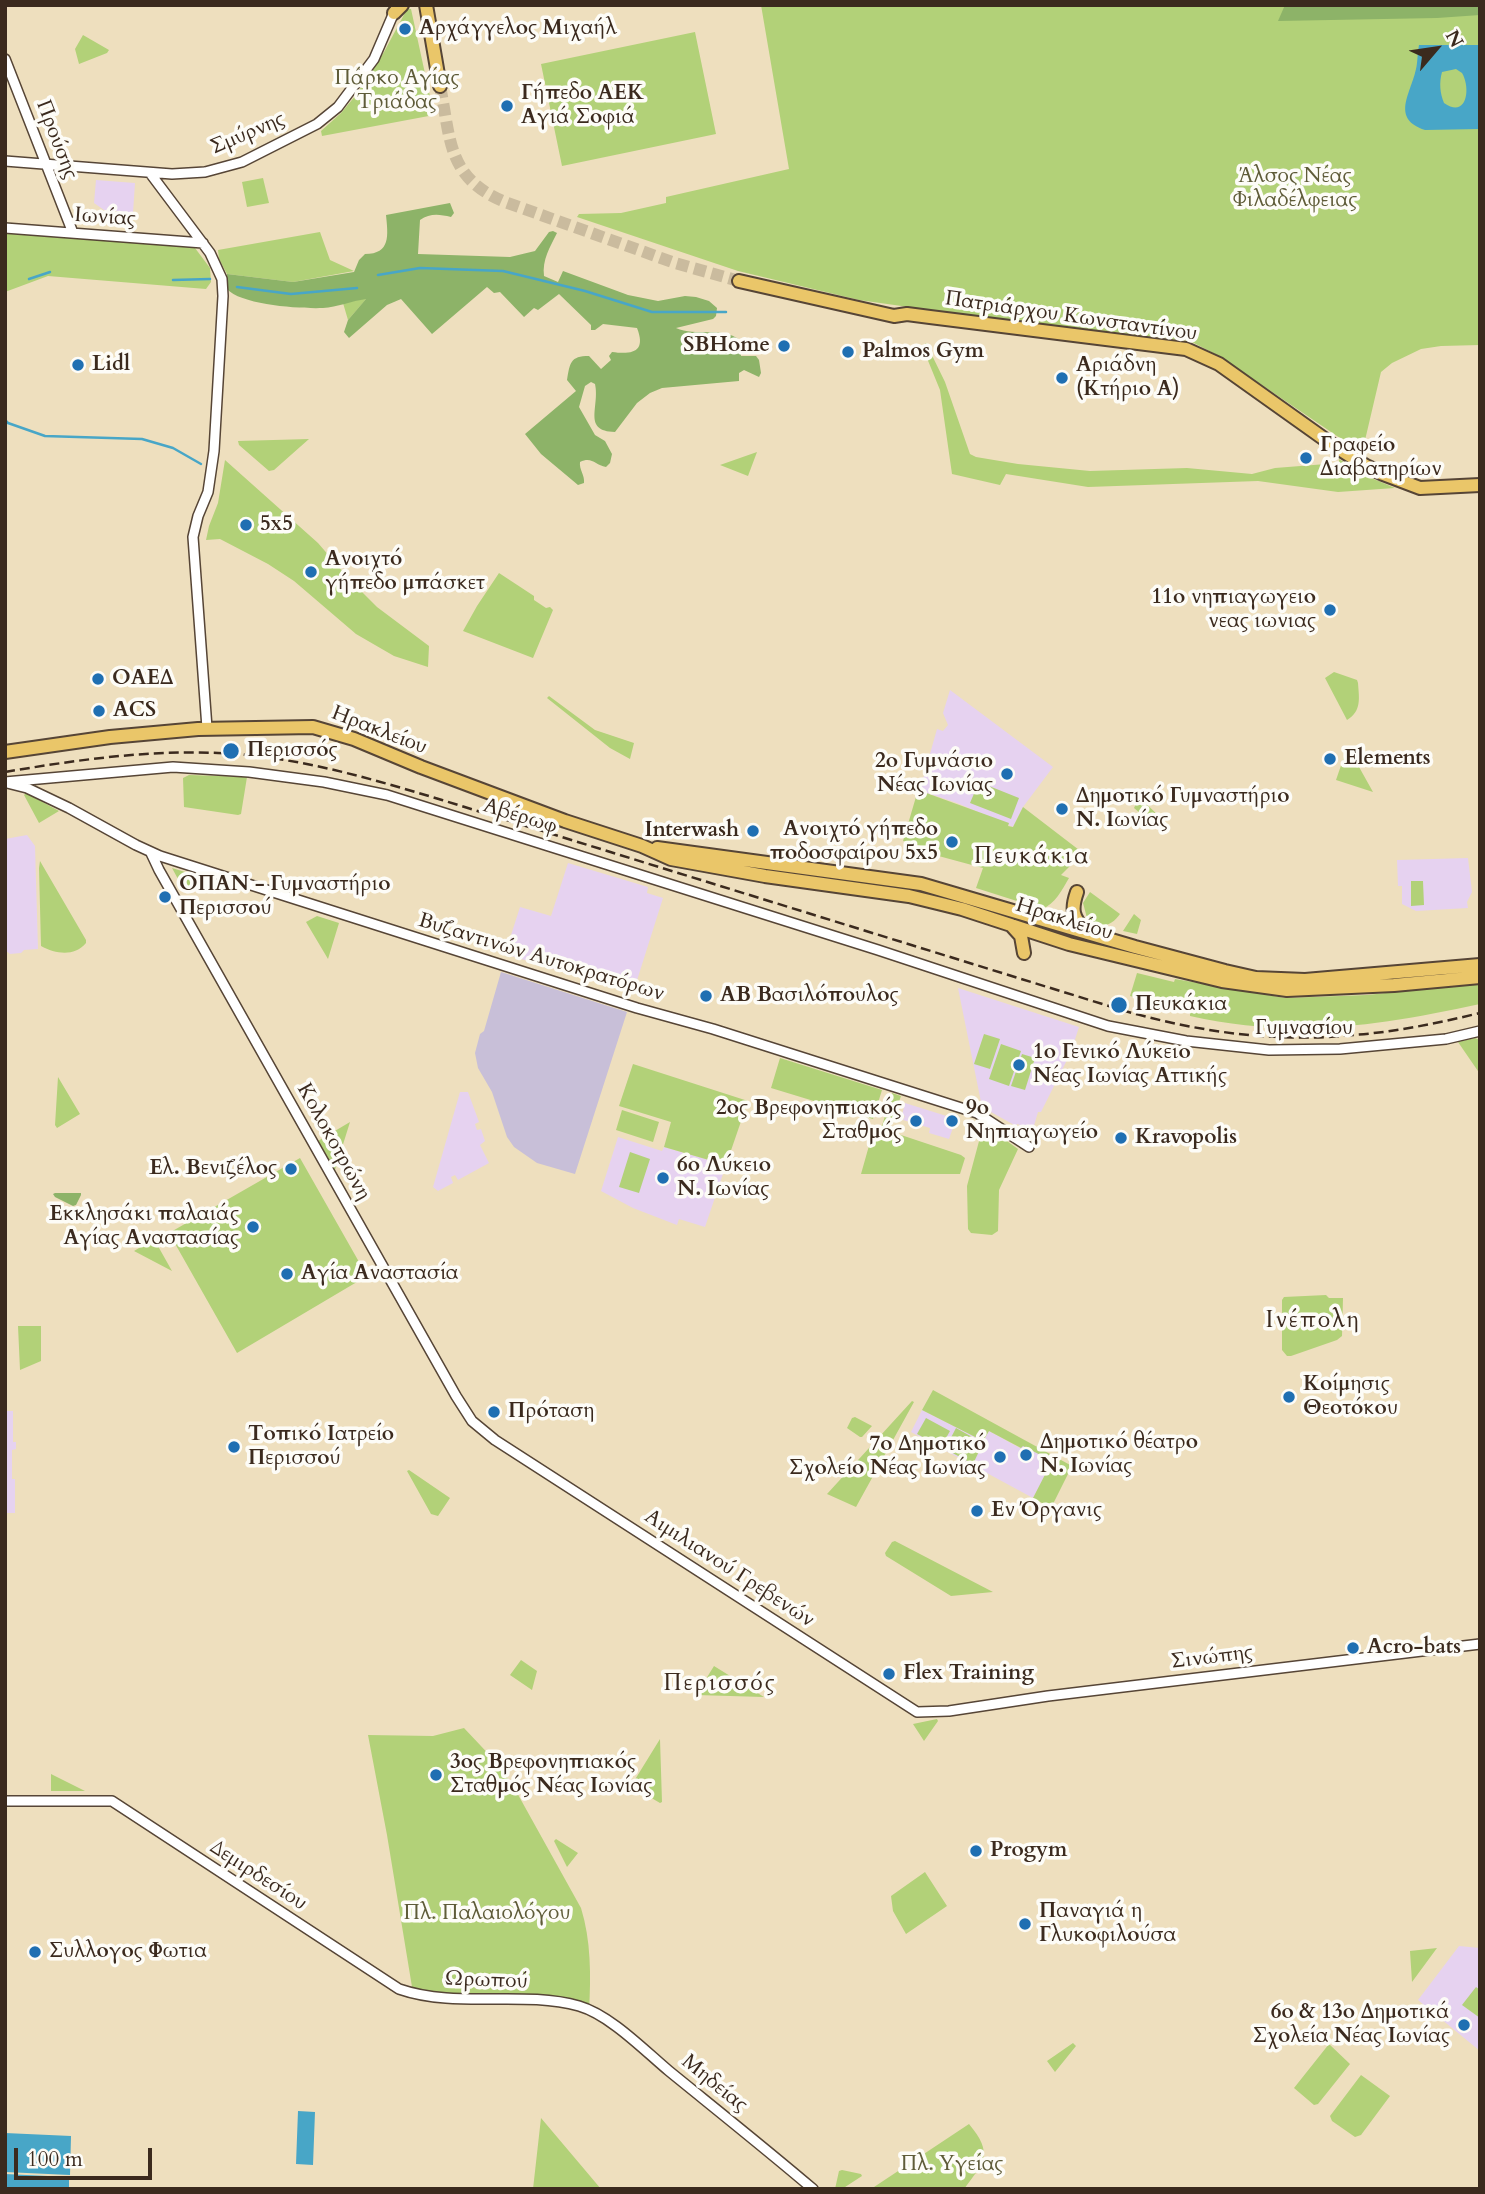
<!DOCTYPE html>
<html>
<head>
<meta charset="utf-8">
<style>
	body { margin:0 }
	#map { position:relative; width:1485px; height:2194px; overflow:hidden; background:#eedfbe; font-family:Cardo,serif }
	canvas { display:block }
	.frame { position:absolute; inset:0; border:7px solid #3b2a1e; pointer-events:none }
	.north { position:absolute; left:1401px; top:14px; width:70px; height:70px; -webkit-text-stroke:5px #fdfcf7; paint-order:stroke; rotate:61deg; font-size:19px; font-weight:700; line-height:28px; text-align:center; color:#3b2a1e }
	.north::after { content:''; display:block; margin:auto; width:24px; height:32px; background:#3b2a1e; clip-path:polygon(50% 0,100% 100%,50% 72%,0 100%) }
	.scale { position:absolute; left:14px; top:2148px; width:138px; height:32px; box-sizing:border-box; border:4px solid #3b2a1e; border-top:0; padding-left:9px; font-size:21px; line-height:24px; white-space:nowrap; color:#3b2a1e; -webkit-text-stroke:5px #fdfcf7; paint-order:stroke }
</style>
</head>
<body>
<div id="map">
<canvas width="1485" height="2194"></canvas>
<div class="frame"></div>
<div class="north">N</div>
<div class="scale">100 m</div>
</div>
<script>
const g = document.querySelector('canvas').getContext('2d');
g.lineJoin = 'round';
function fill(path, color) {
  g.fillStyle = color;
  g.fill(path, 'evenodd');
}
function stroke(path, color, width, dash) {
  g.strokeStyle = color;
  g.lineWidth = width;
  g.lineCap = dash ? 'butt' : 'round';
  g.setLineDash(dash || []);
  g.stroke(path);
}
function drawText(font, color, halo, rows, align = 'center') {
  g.font = font + ' Cardo,serif';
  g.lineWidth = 7;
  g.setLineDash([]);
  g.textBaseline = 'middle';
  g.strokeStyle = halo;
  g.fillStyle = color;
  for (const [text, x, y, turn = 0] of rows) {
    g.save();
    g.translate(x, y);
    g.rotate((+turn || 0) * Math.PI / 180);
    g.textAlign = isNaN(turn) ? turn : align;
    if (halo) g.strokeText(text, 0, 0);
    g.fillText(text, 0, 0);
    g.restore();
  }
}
const built = new Path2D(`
	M 96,180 L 135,183 L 133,213 L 104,210 L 94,203 Z
	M 950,690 L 1053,767 L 1023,807 L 1013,827 L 957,803 L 918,790 L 922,781 L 921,780 L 929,770 L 926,768 L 937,729 L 943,731 L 948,725 L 943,713 Z
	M 27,835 L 35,846 L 38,949 L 24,950 L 21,953 L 10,954 L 5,950 L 5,839 Z
	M 1468,858 L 1472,892 L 1467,902 L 1468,908 L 1416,911 L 1402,904 L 1402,886 L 1398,886 L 1397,860 Z
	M 568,863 L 648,887 L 647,893 L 663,898 L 633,993 L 505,954 L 520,907 L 551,916 Z
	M 958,988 L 1079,1027 L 1071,1052 L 1041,1112 L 1038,1112 L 1033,1129 L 1017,1124 L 1016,1126 L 982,1107 Z
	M 460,1092 L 468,1092 L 479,1122 L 475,1124 L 477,1130 L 481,1129 L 485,1141 L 480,1145 L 489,1163 L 458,1180 L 455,1175 L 451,1177 L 453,1183 L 438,1191 L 433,1187 Z
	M 905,1103 L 956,1119 L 949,1139 L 929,1133 L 930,1128 L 903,1120 L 905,1116 L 902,1115 Z
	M 618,1137 L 662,1151 L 664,1147 L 726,1165 L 705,1227 L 679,1219 L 677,1225 L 633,1208 L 601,1191 Z
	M 922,1410 L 983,1441 L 989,1431 L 1020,1448 L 1022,1445 L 1053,1461 L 1033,1498 L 911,1432 Z
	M 5,1411 L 13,1411 L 13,1442 L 16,1442 L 16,1449 L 12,1450 L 12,1479 L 15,1479 L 15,1513 L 5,1513 Z
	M 1459,1946 L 1480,1948 L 1480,2051 L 1418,2000 Z`);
const industrial = new Path2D(`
	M 501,972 L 627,1012 L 575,1174 L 537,1163 L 514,1147 L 507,1137 L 492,1092 L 478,1068 L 475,1053 L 480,1034 L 484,1031 Z`);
const green = new Path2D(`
	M 761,5 L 1480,5 L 1480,345 L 1441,346 L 1421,349 L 1392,363 L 1381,372 L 1362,453 L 1219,356 L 1190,341 L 958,314 L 859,300 L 738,271 L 577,217 L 579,214 L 621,213 L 666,203 L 666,197 L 789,169 Z
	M 407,9 L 411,9 L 434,115 L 322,136 L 321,131 L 341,113 L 356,95 L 384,52 Z
	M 695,32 L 716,134 L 562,166 L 541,64 Z
	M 83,35 L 109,50 L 107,53 L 79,64 L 75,49 Z
	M 263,178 L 269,203 L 247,207 L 242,182 Z
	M 5,231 L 192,244 L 210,268 L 211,282 L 206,289 L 48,276 L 5,292 Z
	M 320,232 L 330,260 L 354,271 L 293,282 L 227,274 L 219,259 L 218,250 Z
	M 367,298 L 348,320 L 343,303 Z
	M 926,343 L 945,382 L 970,454 L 976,457 L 1018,464 L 1090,471 L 1187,468 L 1252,474 L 1275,468 L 1339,463 L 1339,459 L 1369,477 L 1395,488 L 1338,492 L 1258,481 L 1088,487 L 1006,474 L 1000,485 L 952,474 L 940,390 L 922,346 Z
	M 309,439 L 274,470 L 269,471 L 239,445 L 238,441 Z
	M 757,452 L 748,476 L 720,465 Z
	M 225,460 L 318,543 L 350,580 L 377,607 L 429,646 L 428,667 L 394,656 L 356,634 L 294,581 L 268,564 L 220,539 L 206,540 L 209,526 L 218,503 Z
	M 499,573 L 534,596 L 534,600 L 546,608 L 550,607 L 553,610 L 533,658 L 463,631 L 477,606 Z
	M 1334,672 L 1357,680 L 1358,683 C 1359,698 1362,711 1347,720 L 1325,678 Z
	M 549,696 L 595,730 L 634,743 L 630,759 L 610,748 L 547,698 Z
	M 1347,748 L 1349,749 L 1373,792 L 1336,780 Z
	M 189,775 L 247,777 L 241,814 L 238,815 L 184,807 L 183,778 Z
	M 979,782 L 1019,798 L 1011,819 L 970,803 Z
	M 918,790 L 1009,823 L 1008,826 L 1013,827 L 1023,807 L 1083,853 L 1061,875 L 1069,878 C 1062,890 1055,904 1042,909 L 976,888 L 983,868 L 920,851 L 921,846 L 903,841 Z
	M 26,793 L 59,811 L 39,823 L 24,795 Z
	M 1139,797 L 1160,817 L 1156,827 L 1134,808 Z
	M 40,861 L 86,940 L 86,943 C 74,957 56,954 41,946 L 39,868 Z
	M 172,868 L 205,878 L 184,890 Z
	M 1411,881 L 1423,881 L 1424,905 L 1411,906 Z
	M 1090,892 L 1120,914 C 1111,927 1100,929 1087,918 L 1083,903 Z
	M 1134,914 L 1141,920 L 1137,934 L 1123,931 Z
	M 317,916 L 339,923 L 328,959 L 306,922 Z
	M 1137,973 L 1174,982 L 1175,979 L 1285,998 L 1367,995 L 1480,983 L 1480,1004 C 1379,1026 1292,1039 1190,1016 L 1190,1011 L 1130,996 Z
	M 984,1034 L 1000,1039 L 990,1069 L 974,1064 Z
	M 1475,1038 L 1480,1040 L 1480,1074 L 1458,1042 Z
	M 1001,1044 L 1021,1051 L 1009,1086 L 989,1079 Z
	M 1022,1054 L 1035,1058 L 1025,1090 L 1011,1086 Z
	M 780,1058 L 882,1090 L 873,1119 L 771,1088 Z
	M 633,1064 L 748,1101 L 726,1165 L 664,1147 L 671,1122 L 619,1106 Z
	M 58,1077 L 80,1114 L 57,1128 L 55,1125 Z
	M 892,1093 L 901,1096 L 889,1131 L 961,1155 L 965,1158 L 960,1174 L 861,1174 L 874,1128 L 881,1129 Z
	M 622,1110 L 659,1122 L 653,1142 L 616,1130 Z
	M 350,1122 L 335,1170 L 318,1141 Z
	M 986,1126 L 1018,1149 L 999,1190 L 998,1231 L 992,1235 L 971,1233 L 968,1229 L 967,1186 L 982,1130 Z
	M 630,1152 L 650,1159 L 639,1193 L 619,1187 Z
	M 300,1158 L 367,1276 L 237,1353 L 169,1233 Z
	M 154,1239 L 172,1271 L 134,1251 Z
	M 1326,1295 L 1329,1298 L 1343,1298 L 1342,1336 L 1337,1340 L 1291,1356 L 1287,1356 L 1282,1350 L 1282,1300 L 1284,1297 Z
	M 18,1326 L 41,1326 L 41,1361 L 20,1370 Z
	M 933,1390 L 1072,1466 L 1051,1508 L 1033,1498 L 1052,1461 L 1023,1446 L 1021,1448 L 989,1431 L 983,1441 L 922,1410 Z
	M 912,1401 L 914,1402 L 856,1507 L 827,1494 Z
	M 855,1417 L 872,1426 L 862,1437 L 860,1437 L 847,1428 L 852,1418 Z
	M 926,1418 L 950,1431 L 941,1447 L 917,1434 Z
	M 956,1428 L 983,1443 L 973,1464 L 945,1449 Z
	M 409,1470 L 450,1498 L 438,1516 L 431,1514 L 407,1471 Z
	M 895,1541 L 993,1592 L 951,1596 L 886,1556 L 885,1553 L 892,1542 Z
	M 521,1660 L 537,1671 L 532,1690 L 510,1675 Z
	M 714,1666 L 764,1697 L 696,1695 Z
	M 937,1719 L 938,1721 L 924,1741 L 913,1724 Z
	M 464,1728 L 497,1763 L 516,1791 L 581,1908 C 591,1940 591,1976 589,2010 L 576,2005 L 413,1993 L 387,1835 L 368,1735 L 433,1736 Z
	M 660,1739 L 662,1802 L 660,1803 L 631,1786 Z
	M 51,1774 L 85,1791 L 51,1791 Z
	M 556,1839 L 578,1853 L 567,1867 L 554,1841 Z
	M 925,1872 L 947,1906 L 906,1934 L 893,1911 L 891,1896 Z
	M 1437,1948 L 1412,1982 L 1410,1951 Z
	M 1476,1987 L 1480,1990 L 1480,2018 L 1462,2005 Z
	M 1073,2043 L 1076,2046 L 1055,2072 L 1047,2061 Z
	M 1329,2044 L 1350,2064 L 1318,2104 L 1314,2105 L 1294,2088 Z
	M 1361,2075 L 1390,2096 L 1361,2135 L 1355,2137 L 1332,2121 L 1330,2116 Z
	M 541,2118 L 601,2189 L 533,2189 Z
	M 969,2124 C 994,2154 984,2162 964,2189 L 871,2189 Z
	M 842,2170 L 861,2174 L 862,2176 L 842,2189 L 835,2189 L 839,2171 Z`);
const forest = new Path2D(`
	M 1285,5 L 1480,5 L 1480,15 L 1437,18 L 1278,21 Z
	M 450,203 L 454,213 L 451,217 C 439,214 430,213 420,220 L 418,254 L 510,257 L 535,251 L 549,232 L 553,231 L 557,233 C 550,247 542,260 544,276 L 558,282 L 563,271 L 628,295 L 658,301 L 685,296 L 696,297 L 709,301 L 717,308 L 716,316 L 713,319 L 676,328 C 696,337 721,326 740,340 L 741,356 L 756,356 L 759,360 L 761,373 L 759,377 L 744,370 L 739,373 L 739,381 L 662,388 L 650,393 L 637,403 L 615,432 C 582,431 600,407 595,384 L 591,382 L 585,386 L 579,407 L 595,435 L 605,441 L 612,454 L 610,463 L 606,467 C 595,465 592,456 580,462 C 579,470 585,475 584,483 L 578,485 L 541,454 L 525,434 L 576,391 L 567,380 C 570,363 570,356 589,356 L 601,369 L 611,360 L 609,356 L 612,352 C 634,355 646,351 637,328 L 603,324 L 595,330 L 591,330 L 591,325 L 559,294 L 538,310 L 534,308 L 524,317 L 500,292 L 494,293 L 487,287 L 432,334 L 401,299 L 387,305 L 349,338 L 344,332 L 348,320 L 366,299 C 352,301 337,307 323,308 C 301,309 241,305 227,289 L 227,274 L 293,282 L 354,272 L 359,260 L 365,254 C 391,254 388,235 386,215 Z
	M 55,1193 L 81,1193 L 81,1195 L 76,1205 L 73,1206 L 55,1197 L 53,1194 Z`);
const water = new Path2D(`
	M 1419,45 L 1480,45 L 1480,129 L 1425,130 C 1392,119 1409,96 1415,73 C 1418,64 1417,55 1419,45 ZM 1456,69 L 1462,73 C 1471,88 1467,119 1444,103 C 1440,93 1439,83 1442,72 Z
	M 298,2111 L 315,2112 L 313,2165 L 296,2164 Z
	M 5,2133 L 71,2136 L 70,2175 L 5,2172 Z
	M 5,2174 L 69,2177 L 69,2189 L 5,2189 Z`);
const stream = new Path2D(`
	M 378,275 L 420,268 L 503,271 L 585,291 L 652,312 L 726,312
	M 29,279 L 50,272
	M 173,280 L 210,279
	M 237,287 L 291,294 L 357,288
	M 5,420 L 8,423 L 45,436 L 142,439 L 173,448 L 201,464`);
const majorTunnel = new Path2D(`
	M 440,86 C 451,140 447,178 505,202 L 675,263 L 739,281`);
const minor = new Path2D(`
	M 5,59 L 73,233
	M 5,161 L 172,174 L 205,172 L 242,162 L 317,124 L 338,107 L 374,59 L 395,10
	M 150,173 L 210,253 L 222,279 L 223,296 L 214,451 L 208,492 L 198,516 L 193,537 L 207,728
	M 5,228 L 203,243
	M 5,782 L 173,767 L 249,772 L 324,782 L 387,795 L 878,950 L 1108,1026 L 1186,1041 L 1269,1050 L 1340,1049 L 1446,1039 L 1480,1031
	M 7,783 L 27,788 L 69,808 L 136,845 L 160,856 L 637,1008 L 713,1029 L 977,1113 L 1029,1147
	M 151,853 L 159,870 L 456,1396 L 472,1421 L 495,1440 L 917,1712 L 949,1711 L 1048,1696 L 1480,1644
	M 5,1801 L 112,1801 L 399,1989 C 457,2009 521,1990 579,2006 C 610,2015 644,2050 669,2071 C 717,2110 766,2149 813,2189`);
const major = new Path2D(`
	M 426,5 L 440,86
	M 394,13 L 402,5
	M 739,281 L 894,316 L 907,314 L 930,317 L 1186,349 L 1219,364 L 1330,443 L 1366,466 L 1383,474 L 1420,488 L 1480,485
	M 5,752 L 110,737 L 198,729 L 313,727 L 354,739 L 421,767 L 565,821 L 642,846 L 671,859 L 765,876 L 909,896 L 962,909 L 1069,944 L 1222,981 L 1287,990 L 1394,985 L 1480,977
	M 657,848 L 921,884 L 1135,947 L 1225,971 L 1256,978 L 1305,980 L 1480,965
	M 1077,892 C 1071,909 1072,918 1086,931
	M 1011,925 L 1021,936 L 1024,953`);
const rail = new Path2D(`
	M 5,772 C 76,760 146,750 218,753 C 295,756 369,778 442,800 L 1125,1011 C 1199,1032 1276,1043 1353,1035 C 1396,1032 1438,1023 1480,1013`);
const markers = [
	[405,29,7,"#1f6fb2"],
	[507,106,7,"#1f6fb2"],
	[784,346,7,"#1f6fb2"],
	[848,352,7,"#1f6fb2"],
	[78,365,7,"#1f6fb2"],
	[1062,378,7,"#1f6fb2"],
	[1306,458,7,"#1f6fb2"],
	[246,525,7,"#1f6fb2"],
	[311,572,7,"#1f6fb2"],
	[1330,610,7,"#1f6fb2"],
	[98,679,7,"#1f6fb2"],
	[99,711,7,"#1f6fb2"],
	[231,751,9,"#1f6fb2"],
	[1330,759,7,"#1f6fb2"],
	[1007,774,7,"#1f6fb2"],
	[1062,809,7,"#1f6fb2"],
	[753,831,7,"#1f6fb2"],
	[952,842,7,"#1f6fb2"],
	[165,897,7,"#1f6fb2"],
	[706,996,7,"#1f6fb2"],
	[1119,1005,9,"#1f6fb2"],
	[1019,1065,7,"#1f6fb2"],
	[916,1121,7,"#1f6fb2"],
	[952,1121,7,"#1f6fb2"],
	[1121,1138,7,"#1f6fb2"],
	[291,1169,7,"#1f6fb2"],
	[663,1178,7,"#1f6fb2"],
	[253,1227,7,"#1f6fb2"],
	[287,1274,7,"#1f6fb2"],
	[1289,1397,7,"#1f6fb2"],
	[494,1412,7,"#1f6fb2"],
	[234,1447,7,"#1f6fb2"],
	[1026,1455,7,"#1f6fb2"],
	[1000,1457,7,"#1f6fb2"],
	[977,1511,7,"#1f6fb2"],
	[1353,1648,7,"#1f6fb2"],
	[889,1674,7,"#1f6fb2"],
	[436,1775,7,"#1f6fb2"],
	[976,1851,7,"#1f6fb2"],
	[1025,1924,7,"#1f6fb2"],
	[35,1952,7,"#1f6fb2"],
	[1464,2025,7,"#1f6fb2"]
];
const poiNames = [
	["Αρχάγγελος Μιχαήλ",419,29],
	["Γήπεδο ΑΕΚ",521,94],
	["Αγιά Σοφιά",521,118],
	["SBHome",770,346,"right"],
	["Palmos Gym",862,352],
	["Lidl",92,365],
	["Αριάδνη",1076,366],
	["(Κτήριο Α)",1076,390],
	["Γραφείο",1320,446],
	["Διαβατηρίων",1320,470],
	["5x5",260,525],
	["Ανοιχτό",325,560],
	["γήπεδο μπάσκετ",325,584],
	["11ο νηπιαγωγειο",1316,598,"right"],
	["νεας ιωνιας",1316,622,"right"],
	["ΟΑΕΔ",112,679],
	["ACS",113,711],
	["Περισσός",247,751],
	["Elements",1344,759],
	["2ο Γυμνάσιο",993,762,"right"],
	["Νέας Ιωνίας",993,786,"right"],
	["Δημοτικό Γυμναστήριο",1076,797],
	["Ν. Ιωνίας",1076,821],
	["Ανοιχτό γήπεδο",938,830,"right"],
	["ποδοσφαίρου 5x5",938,854,"right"],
	["Interwash",739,831,"right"],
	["ΟΠΑΝ - Γυμναστήριο",179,885],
	["Περισσού",179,909],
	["ΑΒ Βασιλόπουλος",720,996],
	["Πευκάκια",1135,1005],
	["1ο Γενικό Λύκειο",1033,1053],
	["Νέας Ιωνίας Αττικής",1033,1077],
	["2ος Βρεφονηπιακός",902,1109,"right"],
	["Σταθμός",902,1133,"right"],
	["9ο",966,1109],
	["Νηπιαγωγείο",966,1133],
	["Kravopolis",1135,1138],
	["6ο Λύκειο",677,1166],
	["Ν. Ιωνίας",677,1190],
	["Ελ. Βενιζέλος",277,1169,"right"],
	["Εκκλησάκι παλαιάς",239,1215,"right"],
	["Αγίας Αναστασίας",239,1239,"right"],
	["Αγία Αναστασία",301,1274],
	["Κοίμησις",1303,1385],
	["Θεοτόκου",1303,1409],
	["Πρόταση",508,1412],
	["Τοπικό Ιατρείο",248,1435],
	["Περισσού",248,1459],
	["Δημοτικό θέατρο",1040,1443],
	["Ν. Ιωνίας",1040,1467],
	["7ο Δημοτικό",986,1445,"right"],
	["Σχολείο Νέας Ιωνίας",986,1469,"right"],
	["Εν Όργανις",991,1511],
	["Acro-bats",1367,1648],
	["Flex Training",903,1674],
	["3ος Βρεφονηπιακός",450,1763],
	["Σταθμός Νέας Ιωνίας",450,1787],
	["Progym",990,1851],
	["Παναγιά η",1039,1912],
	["Γλυκοφιλούσα",1039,1936],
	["Συλλογος Φωτια",49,1952],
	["6ο & 13ο Δημοτικά",1450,2013,"right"],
	["Σχολεία Νέας Ιωνίας",1450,2037,"right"]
];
const parkNames = [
	["Πάρκο Αγίας",397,79],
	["Τριάδας",397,103],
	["Άλσος Νέας",1295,177],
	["Φιλαδέλφειας",1295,201],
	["Πλ. Παλαιολόγου",487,1914],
	["Πλ. Υγείας",952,2165]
];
const streetNames = [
	["Σμύρνης",248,134,-23],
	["Προύσης",56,140,69],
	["Ιωνίας",105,218,4],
	["Πατριάρχου Κωνσταντίνου",1071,317,8],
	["Ηρακλείου",379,731,21],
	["Αβέρωφ",520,817,17],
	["Ηρακλείου",1064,920,17],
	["Βυζαντινών Αυτοκρατόρων",541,958,17],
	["Γυμνασίου",1304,1029],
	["Κολοκοτρώνη",333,1142,61],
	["Αιμιλιανού Γρεβενών",729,1569,33],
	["Σινώπης",1212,1658,-7],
	["Δεμιρδεσίου",258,1876,33],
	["Ωρωπού",486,1981,2],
	["Μηδείας",714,2084,39]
];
const neighbourhoodNames = [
	["Πευκάκια",1032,858],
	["Ινέπολη",1313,1322],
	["Περισσός",720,1685]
];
fill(built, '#e6d2f0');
fill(industrial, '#c8bfd8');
fill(green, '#b2d178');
fill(forest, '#8db368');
fill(water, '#48a6c7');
stroke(stream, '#48a6c7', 2.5);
stroke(majorTunnel, '#cabb9e', 12, [12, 6]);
stroke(minor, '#564536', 12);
stroke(major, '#564536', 16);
stroke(minor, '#fff', 9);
stroke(major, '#eac669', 12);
stroke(rail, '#3b2a1e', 2.5, [10, 5]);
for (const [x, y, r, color] of markers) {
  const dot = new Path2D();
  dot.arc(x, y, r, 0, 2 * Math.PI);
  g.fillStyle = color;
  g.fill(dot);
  stroke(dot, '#fdfcf7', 2.5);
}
drawText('bold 21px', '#3b2a1e', '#fdfcf7', poiNames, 'left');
drawText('21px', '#5f5c39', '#fdfcf7', parkNames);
drawText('21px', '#3b2a1e', '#fdfcf7', streetNames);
g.letterSpacing = '2px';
drawText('23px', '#3b2a1e', '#fdfcf7', neighbourhoodNames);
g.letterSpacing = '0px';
</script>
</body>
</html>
